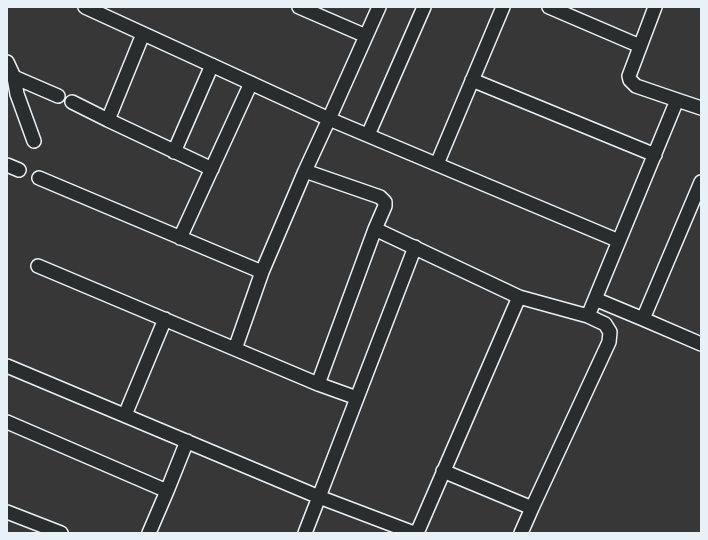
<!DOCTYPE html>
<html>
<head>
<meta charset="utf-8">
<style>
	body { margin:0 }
	#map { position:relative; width:708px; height:540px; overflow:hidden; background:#383737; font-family:Sriracha,sans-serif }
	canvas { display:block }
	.frame { position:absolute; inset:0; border:8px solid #e8f1f8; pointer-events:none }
</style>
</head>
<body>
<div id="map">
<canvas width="708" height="540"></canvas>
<div class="frame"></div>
</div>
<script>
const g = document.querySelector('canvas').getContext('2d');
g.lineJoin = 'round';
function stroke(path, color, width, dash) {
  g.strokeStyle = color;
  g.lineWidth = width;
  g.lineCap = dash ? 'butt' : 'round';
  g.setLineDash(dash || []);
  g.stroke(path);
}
const minor = new Path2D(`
	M 299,7 L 366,36
	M 379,7 L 329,119 L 619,241
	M 549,7 L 640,46
	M 143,34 L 108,120 L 212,169
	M 7,62 L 14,77 L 17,94 L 34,141
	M 14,77 L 58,96
	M 472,80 L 655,155
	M 677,100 L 701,108
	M 72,102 L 108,120
	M 368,135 L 424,7
	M 174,152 L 212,65
	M 437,164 L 503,7
	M 7,165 L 19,170
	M 305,171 L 380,197 L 385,202 L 385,206 L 375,229
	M 39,178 L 262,272 L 305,171 L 329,119 L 85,7
	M 180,238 L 251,83
	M 38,266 L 318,384
	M 595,299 L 643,319 L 701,344
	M 643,319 L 701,182
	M 235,349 L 262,272
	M 7,366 L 319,497 L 357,398 L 318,384 L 375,229 L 519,297
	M 357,398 L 415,247
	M 125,415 L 165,319
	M 7,422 L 167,491 L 187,441
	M 443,471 L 532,508 L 521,533
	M 532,508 L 609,342 L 610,332 L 605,324 L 588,316
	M 7,512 L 61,533
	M 149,533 L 167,491
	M 305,533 L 319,497 L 414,533
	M 417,533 L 519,297 L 588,316 L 677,100 L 636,86 L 630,80 L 629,76 L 655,7`);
stroke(minor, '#e8f1f8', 16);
stroke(minor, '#2a2d2e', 13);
</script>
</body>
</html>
